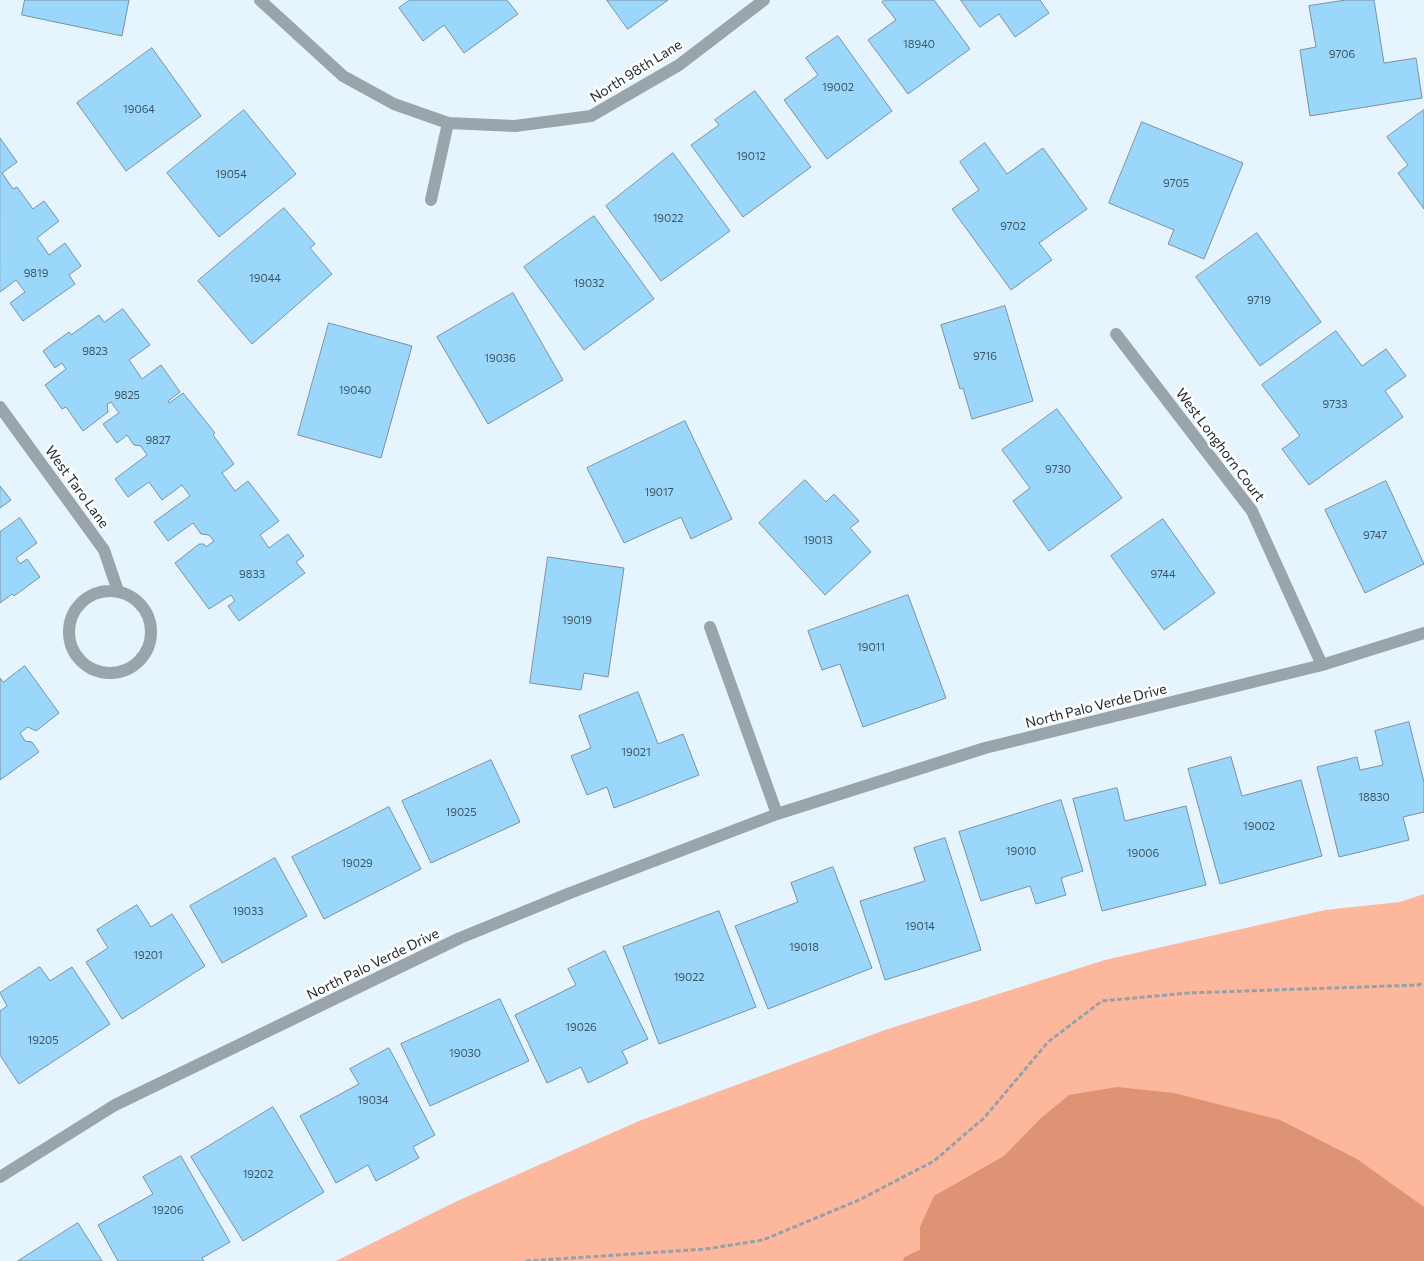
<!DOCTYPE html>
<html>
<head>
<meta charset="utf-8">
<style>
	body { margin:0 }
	canvas { display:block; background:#e5f4fd }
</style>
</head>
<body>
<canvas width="1424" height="1261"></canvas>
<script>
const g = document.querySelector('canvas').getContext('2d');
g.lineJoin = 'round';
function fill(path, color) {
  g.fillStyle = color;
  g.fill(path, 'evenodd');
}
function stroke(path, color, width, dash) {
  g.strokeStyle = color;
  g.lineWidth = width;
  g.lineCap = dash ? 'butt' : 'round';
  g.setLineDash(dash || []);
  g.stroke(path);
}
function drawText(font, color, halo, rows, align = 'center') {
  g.font = font + ' Commissioner,sans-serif';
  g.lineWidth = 5;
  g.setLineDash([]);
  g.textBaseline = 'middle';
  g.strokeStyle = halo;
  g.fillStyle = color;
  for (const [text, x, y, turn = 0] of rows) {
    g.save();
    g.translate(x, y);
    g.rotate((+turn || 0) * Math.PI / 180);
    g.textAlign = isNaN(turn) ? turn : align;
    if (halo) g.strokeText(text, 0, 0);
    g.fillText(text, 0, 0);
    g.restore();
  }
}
const green = new Path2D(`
	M 1424,894 L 1424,1261 L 336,1261 L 455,1202 L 639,1121 L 885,1030 L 1105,960 L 1325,910 L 1400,902 Z`);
const water = new Path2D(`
	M 1117,1087 L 1174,1093 L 1280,1120 L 1357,1159 L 1424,1207 L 1424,1261 L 920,1261 L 920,1227 L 934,1196 L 1004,1156 L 1041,1118 L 1069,1095 Z`);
const stream = new Path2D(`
	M 908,1261 L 920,1255`);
const building = new Path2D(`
	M 25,0 L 129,0 L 122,36 L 22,15 Z
	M 410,0 L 507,0 L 518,14 L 464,53 L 444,25 L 423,41 L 399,8 Z
	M 607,0 L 668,0 L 628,29 Z
	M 884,0 L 934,0 L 970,49 L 908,94 L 868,40 L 896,20 L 882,2 Z
	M 961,0 L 1040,0 L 1049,13 L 1015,37 L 999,14 L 980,27 Z
	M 1346,0 L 1374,0 L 1384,63 L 1416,58 L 1422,98 L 1310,116 L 1300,50 L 1316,47 L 1309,6 Z
	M 838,36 L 892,111 L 827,159 L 784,100 L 818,75 L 806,58 Z
	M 152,48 L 201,116 L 126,171 L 77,103 Z
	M 755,91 L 811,167 L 743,217 L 691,145 L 719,125 L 715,120 Z
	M 244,110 L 296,174 L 219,237 L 167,173 Z
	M 1424,110 L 1424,209 L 1398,173 L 1408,165 L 1387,137 Z
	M 1142,122 L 1243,163 L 1204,259 L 1168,244 L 1174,230 L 1109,203 Z
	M 0,138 L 17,162 L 2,173 L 13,189 L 17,187 L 33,209 L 44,201 L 59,221 L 37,238 L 49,255 L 65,243 L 81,266 L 69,275 L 75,284 L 23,321 L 10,303 L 25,292 L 16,280 L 0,292 Z
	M 985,143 L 1007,174 L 1043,148 L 1087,209 L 1039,243 L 1052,260 L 1011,290 L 952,209 L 979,190 L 960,162 Z
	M 673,153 L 730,231 L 661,281 L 606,206 Z
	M 284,208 L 315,244 L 310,248 L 332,274 L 252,344 L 198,281 Z
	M 594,216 L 654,299 L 584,350 L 524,267 Z
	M 1257,233 L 1321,322 L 1260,366 L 1196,277 Z
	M 513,293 L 563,380 L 488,424 L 437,337 Z
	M 1005,306 L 1033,401 L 972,419 L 963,388 L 960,389 L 941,325 Z
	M 123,309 L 150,345 L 129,360 L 142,379 L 161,365 L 180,392 L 168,401 L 169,403 L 183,393 L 215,433 L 213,435 L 234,464 L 222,473 L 235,491 L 248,481 L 279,521 L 260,535 L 269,548 L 288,534 L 304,556 L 296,562 L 305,573 L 239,621 L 228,606 L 235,601 L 231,595 L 209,609 L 175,563 L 199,544 L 204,544 L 206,547 L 214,541 L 209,535 L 201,534 L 193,523 L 168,541 L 154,522 L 190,496 L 182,485 L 162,500 L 149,482 L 128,497 L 115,479 L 147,455 L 141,446 L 134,445 L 127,435 L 117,443 L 103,424 L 119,413 L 111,402 L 107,404 L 108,412 L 83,431 L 66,407 L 62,409 L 45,385 L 66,369 L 62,363 L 55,368 L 43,351 L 69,332 L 71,335 L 99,315 L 104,322 Z
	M 329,323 L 412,346 L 381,458 L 298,435 Z
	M 1336,331 L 1362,366 L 1386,349 L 1406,376 L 1385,391 L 1403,417 L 1309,485 L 1282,449 L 1300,436 L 1262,385 Z
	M 1057,409 L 1122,498 L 1049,551 L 1013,501 L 1030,488 L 1002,450 Z
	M 685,421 L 732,519 L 691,539 L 681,517 L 624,543 L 587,468 Z
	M 805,480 L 826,502 L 834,494 L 859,521 L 850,528 L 871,552 L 825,595 L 759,523 Z
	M 1386,481 L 1424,564 L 1365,593 L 1325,510 Z
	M 0,486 L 11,500 L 0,508 Z
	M 20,518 L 37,543 L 16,558 L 20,564 L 27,559 L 40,577 L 14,596 L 12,594 L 0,603 L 0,532 Z
	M 1163,519 L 1215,593 L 1164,630 L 1111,556 Z
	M 548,557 L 624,568 L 608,677 L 584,673 L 581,690 L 530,683 Z
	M 908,595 L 946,698 L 863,727 L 840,664 L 822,670 L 808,631 Z
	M 25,666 L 59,713 L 36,731 L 28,727 L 20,733 L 25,741 L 32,742 L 39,752 L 0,780 L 0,678 L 3,682 Z
	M 638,692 L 658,744 L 683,734 L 699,775 L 614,808 L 607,787 L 587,795 L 571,756 L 591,748 L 579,716 Z
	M 1409,722 L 1424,782 L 1424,812 L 1403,817 L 1409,840 L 1339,857 L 1317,767 L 1357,757 L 1360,770 L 1383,765 L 1375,731 Z
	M 1231,757 L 1242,796 L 1301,780 L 1322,856 L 1220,884 L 1188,769 Z
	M 491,760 L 520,822 L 431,863 L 402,801 Z
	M 1117,788 L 1125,821 L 1186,806 L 1206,885 L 1102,911 L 1073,799 Z
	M 1061,800 L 1083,871 L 1061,878 L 1066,895 L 1036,904 L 1030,886 L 981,901 L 959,832 Z
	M 389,807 L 421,869 L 324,919 L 292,857 Z
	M 945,838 L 981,950 L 885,980 L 860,901 L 925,881 L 914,848 Z
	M 275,858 L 307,916 L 222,963 L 190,906 Z
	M 833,867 L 872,968 L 768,1009 L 735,926 L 798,902 L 791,883 Z
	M 137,905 L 151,927 L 172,914 L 205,966 L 122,1019 L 86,962 L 108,948 L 97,930 Z
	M 719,911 L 756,1007 L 659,1044 L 623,947 Z
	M 605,951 L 648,1039 L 622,1051 L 628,1063 L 588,1083 L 581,1067 L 547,1083 L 515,1015 L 576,985 L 568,969 Z
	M 40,967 L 50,981 L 72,967 L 110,1024 L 19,1084 L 0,1055 L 0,1011 L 7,1006 L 0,993 Z
	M 500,999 L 529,1061 L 430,1106 L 401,1044 Z
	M 389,1048 L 435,1135 L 413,1147 L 419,1158 L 376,1181 L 368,1165 L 336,1183 L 300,1116 L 359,1084 L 350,1069 Z
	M 273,1107 L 324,1192 L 243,1241 L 191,1157 Z
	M 181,1156 L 230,1242 L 202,1258 L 204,1261 L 118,1261 L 98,1225 L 153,1194 L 143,1177 Z
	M 78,1223 L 102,1261 L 18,1261 Z`);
const path = new Path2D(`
	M 526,1261 L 706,1249 L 763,1240 L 859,1200 L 934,1161 L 984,1118 L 1048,1042 L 1102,1001 L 1188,993 L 1418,985 L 1424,983`);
const street = new Path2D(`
	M 260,0 L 343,76 L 394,104 L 448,123 L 515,126 L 591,116 L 679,65 L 764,0
	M 431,200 L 448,123
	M 1116,334 L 1252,511 L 1322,665
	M 0,407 L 104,550 L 118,591
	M69 632a41 41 0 1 1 82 0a41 41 0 1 1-82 0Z
	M 710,627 L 777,814
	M 0,1177 L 115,1105 L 460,938 L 570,893 L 777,814 L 985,748 L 1322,665 L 1424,633`);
const numberNames = [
	["18940",919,44],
	["9706",1342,54],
	["19002",838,87],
	["19064",139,109],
	["19012",751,156],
	["19054",231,174],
	["9705",1176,183],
	["19022",668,218],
	["9702",1013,226],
	["9819",36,273],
	["19044",265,278],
	["19032",589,283],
	["9719",1259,300],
	["9823",95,351],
	["9716",985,356],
	["19036",500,358],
	["19040",355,390],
	["9825",127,395],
	["9733",1335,404],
	["9827",158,440],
	["9730",1058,469],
	["19017",659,492],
	["9747",1375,535],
	["19013",818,540],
	["9833",252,574],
	["9744",1163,574],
	["19019",577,620],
	["19011",871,647],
	["19021",636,752],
	["18830",1374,797],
	["19025",461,812],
	["19002",1259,826],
	["19010",1021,851],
	["19006",1143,853],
	["19029",357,863],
	["19033",248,911],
	["19014",920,926],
	["19018",804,947],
	["19201",148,955],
	["19022",689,977],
	["19026",581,1027],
	["19205",43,1040],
	["19030",465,1053],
	["19034",373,1100],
	["19202",258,1174],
	["19206",168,1210]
];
const streetNames = [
	["North 98th Lane",636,71,-32],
	["West Longhorn Court",1220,445,53],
	["West Taro Lane",77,487,54],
	["North Palo Verde Drive",1096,706,-14],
	["North Palo Verde Drive",373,964,-26]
];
fill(green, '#fdb79c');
fill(water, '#de9375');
stroke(stream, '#de9375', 10);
fill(building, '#9ad7fb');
stroke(building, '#7b92a0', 1);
stroke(path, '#95a1a9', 3, [5, 2.5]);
stroke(street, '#9aa5ab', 12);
drawText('11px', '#3f5663', null, numberNames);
drawText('14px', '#212b30', '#fefefe', streetNames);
</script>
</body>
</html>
